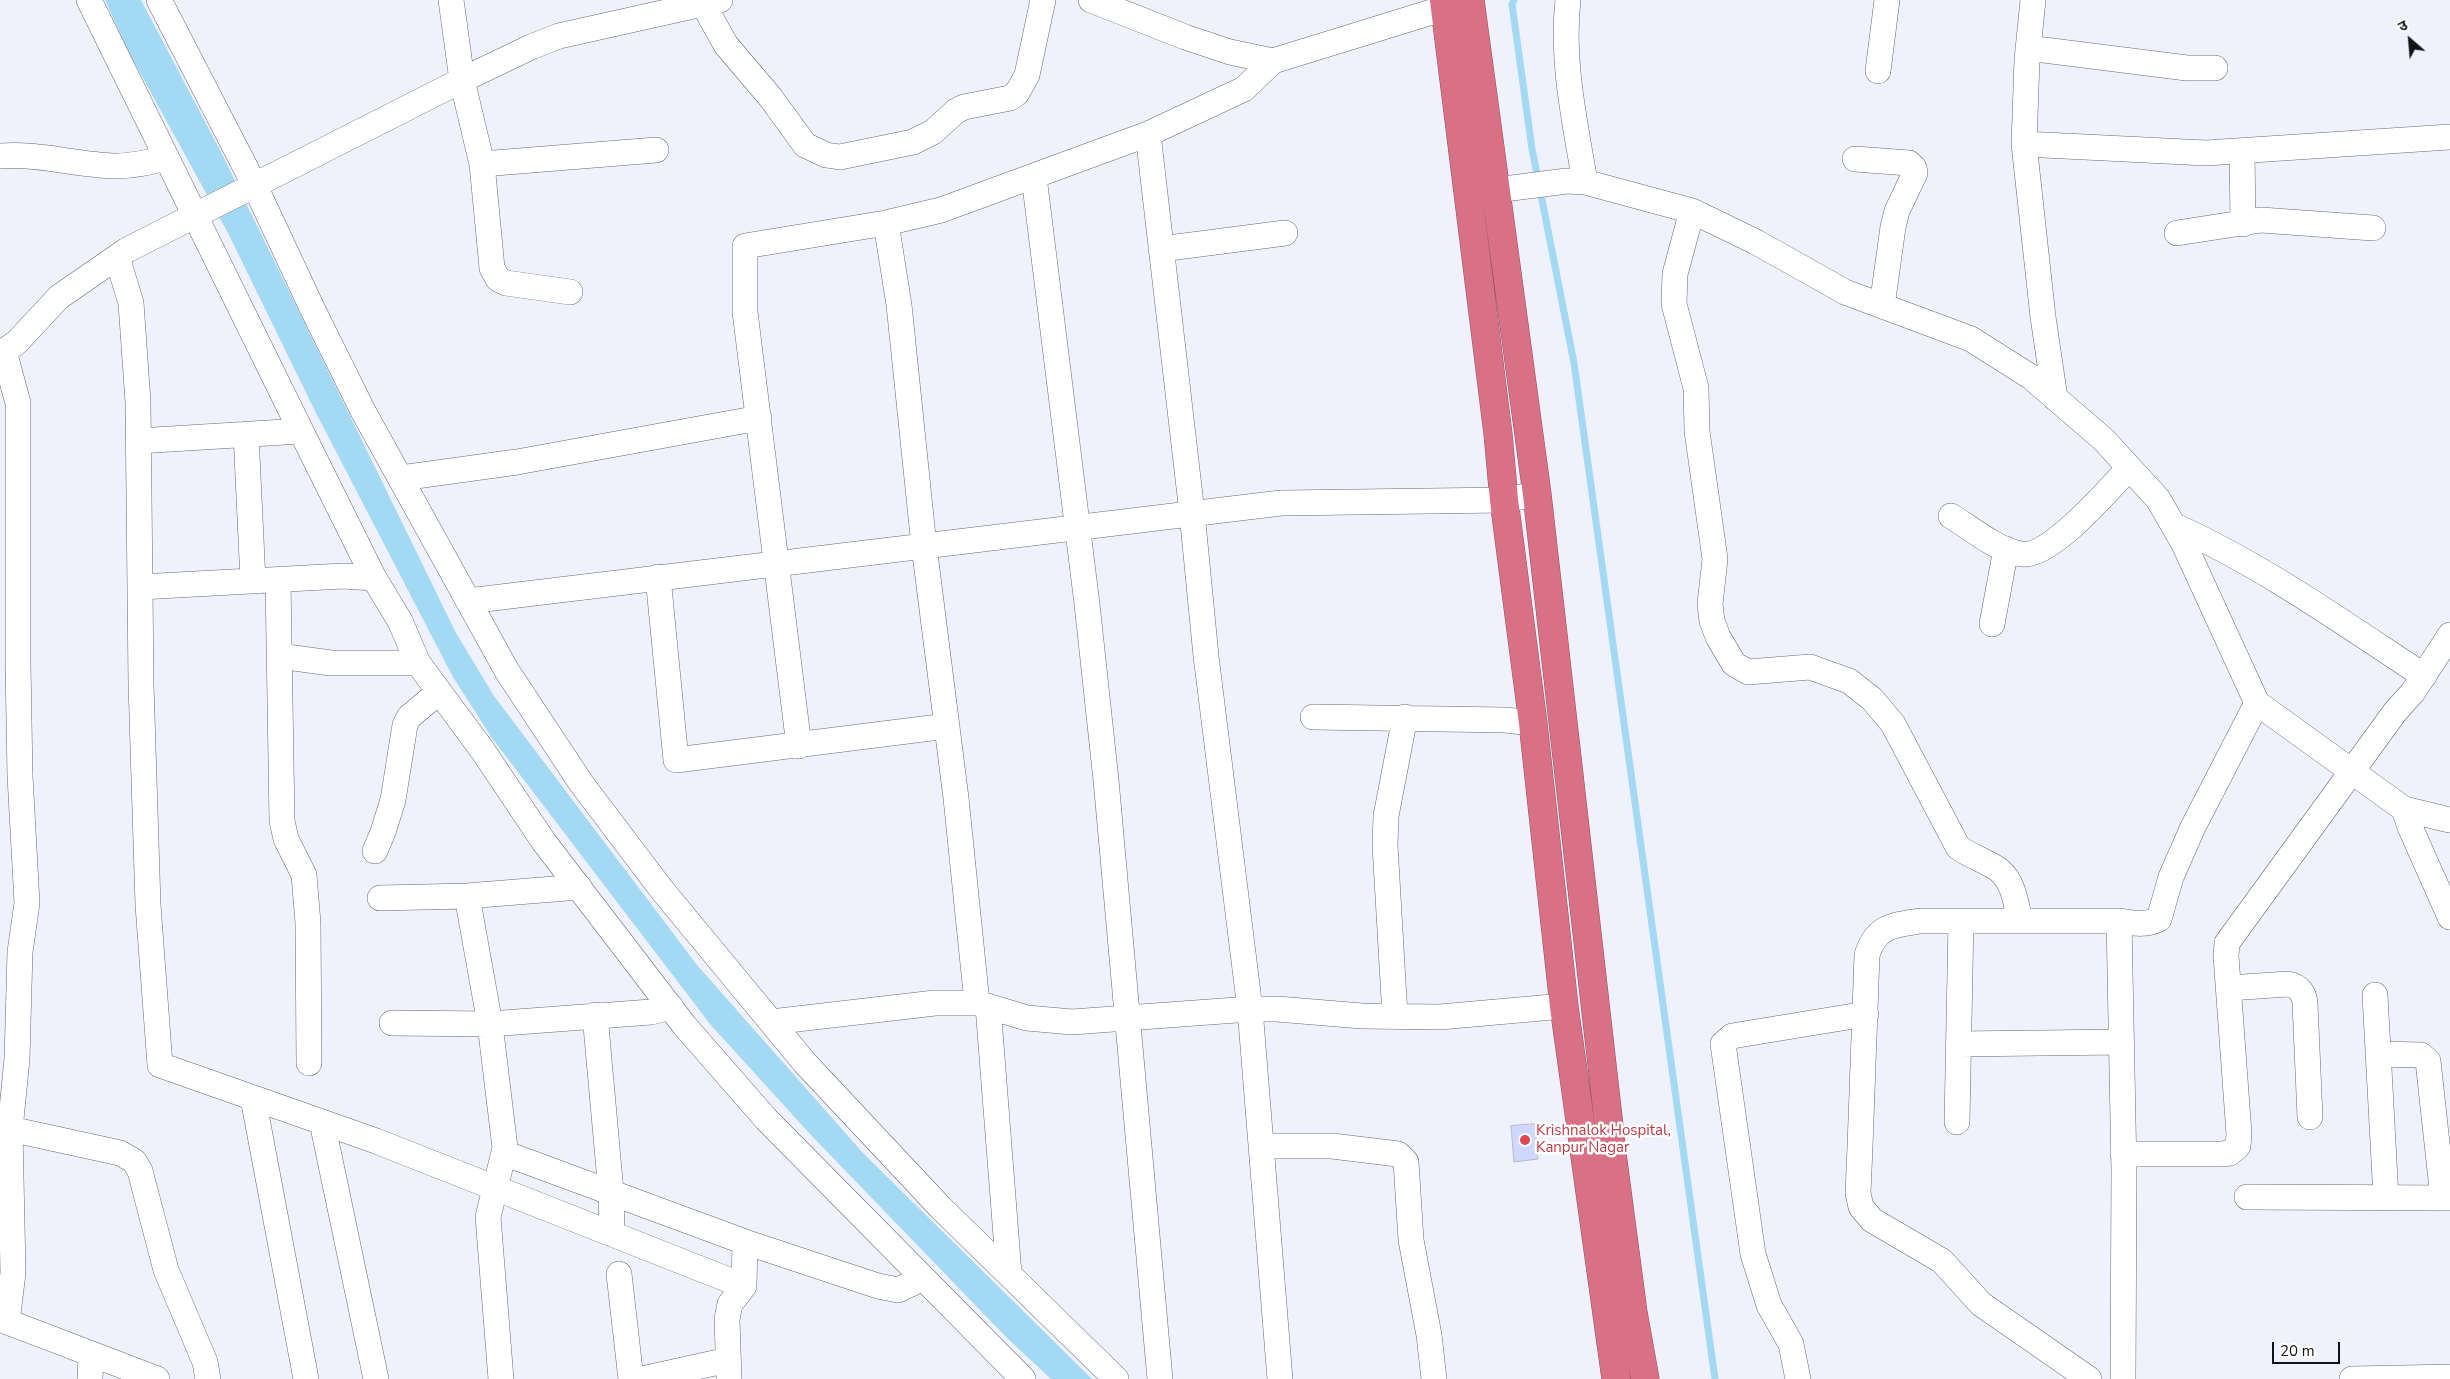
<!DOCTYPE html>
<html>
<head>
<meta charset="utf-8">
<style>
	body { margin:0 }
	#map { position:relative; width:2450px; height:1379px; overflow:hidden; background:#eff1fc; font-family:"Nunito Sans","Noto Sans Devanagari",sans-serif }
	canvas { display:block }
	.north { position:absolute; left:2385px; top:15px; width:50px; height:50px; -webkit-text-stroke:4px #fff; paint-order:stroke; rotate:333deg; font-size:14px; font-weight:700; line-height:20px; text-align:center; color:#121316 }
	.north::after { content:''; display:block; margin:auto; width:18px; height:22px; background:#121316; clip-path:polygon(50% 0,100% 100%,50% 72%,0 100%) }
	.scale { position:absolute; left:2272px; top:1342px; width:68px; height:22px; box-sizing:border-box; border:2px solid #121316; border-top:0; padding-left:6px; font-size:15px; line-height:18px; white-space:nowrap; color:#121316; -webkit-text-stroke:4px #fff; paint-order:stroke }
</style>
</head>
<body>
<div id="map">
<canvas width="2450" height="1379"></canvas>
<div class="north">उ</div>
<div class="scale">20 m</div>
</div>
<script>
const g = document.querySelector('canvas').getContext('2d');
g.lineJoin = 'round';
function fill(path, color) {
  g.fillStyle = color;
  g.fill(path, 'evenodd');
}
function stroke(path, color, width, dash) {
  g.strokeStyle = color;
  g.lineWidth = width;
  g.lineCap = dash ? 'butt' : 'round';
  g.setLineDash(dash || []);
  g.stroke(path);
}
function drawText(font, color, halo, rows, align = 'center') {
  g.font = font + ' "Nunito Sans",sans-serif';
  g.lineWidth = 5;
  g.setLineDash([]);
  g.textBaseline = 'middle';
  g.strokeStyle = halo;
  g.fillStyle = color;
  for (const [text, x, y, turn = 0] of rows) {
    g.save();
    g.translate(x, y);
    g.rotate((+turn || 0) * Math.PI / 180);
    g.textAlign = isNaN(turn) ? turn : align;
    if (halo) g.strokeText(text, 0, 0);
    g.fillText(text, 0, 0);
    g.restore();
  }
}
const water = new Path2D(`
	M 105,0 L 141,0 L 223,156 L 456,633 L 494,696 L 697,965 L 863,1153 L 1092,1379 L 1051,1379 L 1007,1338 L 810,1134 L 710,1024 L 492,738 L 453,677 L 315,411 L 229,235 L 127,49 Z`);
const stream = new Path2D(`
	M 1514,0 L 1512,4 L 1532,149 L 1574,363 L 1715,1379`);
const building = new Path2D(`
	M 1535,1124 L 1538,1159 L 1514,1162 L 1511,1126 Z`);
const minor = new Path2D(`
	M 89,0 L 301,431 L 374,578 L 400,621 L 418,663 L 483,751 L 544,842 L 684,1025 L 766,1119 L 1023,1379
	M 159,0 L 254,184 L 313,310 L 363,411 L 507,671 L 581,783 L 662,890 L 805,1063 L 940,1207 L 1116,1379
	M 451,0 L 462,80 L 482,164 L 492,268 L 498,279 L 506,283 L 570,292
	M 1091,0 L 1185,37 L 1230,52 L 1273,61 L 1464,2
	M 1568,0 C 1561,60 1575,123 1585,182
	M 2033,0 L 2027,60 L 2024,144 L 2043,317 L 2055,398
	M 703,4 L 726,45 L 771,98 L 805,145 L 826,155 L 840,157 L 913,142 L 933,132 L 956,111 L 964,107 L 1010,98 L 1017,93 L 1027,75 L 1043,0
	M 2028,48 L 2187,68 L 2215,68
	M 1878,71 L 1887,0
	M 1148,134 L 1192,513 L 1206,656 L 1250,1009 L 1280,1379
	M 2024,144 L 2206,153 L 2450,137
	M 2242,151 L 2243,224
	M 0,156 C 39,153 77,165 116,166 C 134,166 150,162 166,158
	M 1855,159 L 1909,163 L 1914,168 L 1915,173 L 1897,211 L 1893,227 L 1882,306
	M 482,164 L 656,150
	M 1034,177 L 1087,604 L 1106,780 L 1160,1379
	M 1496,190 L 1567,181 L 1585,182 L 1692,211 L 1756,242 L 1845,292 L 1971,339 L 2031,377 L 2104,440 L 2158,499 L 2184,544 L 2257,703 L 2404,809 L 2450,820
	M 1692,211 L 1675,274 L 1674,304 L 1696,388 L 1697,431 L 1715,559 L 1710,604 L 1712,621 L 1718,637 L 1734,664 L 1748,672 L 1810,667 L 1849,681 L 1872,699 L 1893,724 L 1958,847 C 1971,857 1987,861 1999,870 C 2014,882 2016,904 2020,921
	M 886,223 L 899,305 L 924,546 L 956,798 L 977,1003
	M 2177,233 L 2261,220 L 2373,228
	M 1161,249 L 1285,233
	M 117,257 L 131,303 L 138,402 L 141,684 L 148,905 L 160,1065 L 376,1141 L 744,1286
	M 4,351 L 18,403 L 18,664 L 20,776 L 27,903 L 20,952 L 17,1059 L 10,1129 L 13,1273 L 7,1322
	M 0,354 L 17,342 L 59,297 L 127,250 L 462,80 L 531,47 L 559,36 L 720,0
	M 246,434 L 253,581
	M 138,441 L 301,431
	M 401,478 L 517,462 L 759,418
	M 1951,516 C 1972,529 1997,550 2021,554 C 2050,559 2109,489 2129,468
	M 2173,525 C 2262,565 2342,622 2424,676
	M 658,577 L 676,760 L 947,726
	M 278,580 L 282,821 L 286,839 L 304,875 L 308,923 L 309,1063
	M 140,587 L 343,576 L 374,578
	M 468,601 L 1281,503 L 1504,500 L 1537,494
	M 1992,624 L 2006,549
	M 279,656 L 331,663 L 418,663
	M 1313,717 L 1505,720 L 1533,723
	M 799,746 L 745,312 L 745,246 L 886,223 L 941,210 L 1148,134 L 1244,89 L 1273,61
	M 2404,809 L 2410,827 L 2450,917
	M 375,851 L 383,832 L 393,800 L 405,725 L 409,717 L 439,692
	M 467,896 L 490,1024 L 505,1148 L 488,1217 L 501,1379
	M 380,898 L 467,896 L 579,887
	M 2119,921 L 2124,1170 L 2123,1379
	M 2229,988 L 2288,984 C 2299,986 2304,993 2305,1003 L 2310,1117
	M 2375,995 L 2386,1198
	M 988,1006 L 1009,1274
	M 595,1015 L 611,1192 L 612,1234
	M 1395,1016 L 1385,845 L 1386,816 L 1405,717
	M 771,1022 L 935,1003 L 977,1003 L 1027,1018 L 1072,1022 L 1250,1009 L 1277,1009 L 1362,1016 L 1440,1017 L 1564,1006
	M 392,1023 L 490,1024 L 651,1012 L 671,1007
	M 1959,1044 L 2121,1042
	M 2378,1054 L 2421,1055 L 2428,1061 L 2443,1198
	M 253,1098 L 306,1379
	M 322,1122 L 376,1379
	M 1957,1122 L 1961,921
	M 10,1129 L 120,1153 L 134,1161 L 140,1171 L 166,1270 L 205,1362 L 208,1379
	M 1262,1146 L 1332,1146 L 1398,1154 L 1406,1162 L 1411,1240 L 1429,1335 L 1434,1379
	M 504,1153 L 745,1242 L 878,1286 L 898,1290 L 923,1278
	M 2123,1154 L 2222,1154 L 2230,1153 L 2238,1146 L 2239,1134 L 2226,956 L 2227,943 L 2395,712 L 2413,692 L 2450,635
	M 2247,1197 L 2450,1198
	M 619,1274 L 631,1379
	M 0,1319 L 157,1379
	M 90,1379 L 91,1354
	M 642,1379 L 728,1360
	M 729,1379 L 727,1319 L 730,1304 L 744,1286 L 745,1242
	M 1798,1379 L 1791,1344 L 1769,1305 L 1753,1254 L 1723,1044 L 1732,1036 L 1866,1014
	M 2089,1379 L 1981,1304 L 1942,1261 L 1872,1220 L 1861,1207 L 1858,1193 L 1860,1147 L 1867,955 C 1876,926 1893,925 1920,921 L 2119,921 C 2133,923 2146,926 2159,919 L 2171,877 L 2193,827 L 2257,703
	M 2352,1379 L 2450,1377`);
const highway = new Path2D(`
	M 1444,0 L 1498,434 L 1504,500 L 1533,723 L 1564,1006 L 1616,1379
	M 1470,0 L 1537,494 L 1613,1161 L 1633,1312 L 1645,1379`);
const markers = [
	[1525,1140,6,"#e0444e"]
];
const healthNames = [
	["Krishnalok Hospital,",1536,1131],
	["Kanpur Nagar",1536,1148]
];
fill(water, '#a3d9f3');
stroke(stream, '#a3d9f3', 7);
fill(building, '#cfd9ff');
stroke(building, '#b6b9c3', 1);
stroke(minor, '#676972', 26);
stroke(highway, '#93505f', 29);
stroke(minor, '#fff', 25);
stroke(highway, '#d97186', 28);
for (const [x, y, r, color] of markers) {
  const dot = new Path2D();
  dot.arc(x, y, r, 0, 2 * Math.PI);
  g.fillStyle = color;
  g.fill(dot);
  stroke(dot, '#fff', 2);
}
drawText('15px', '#be3a42', '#fff', healthNames, 'left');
</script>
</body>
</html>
